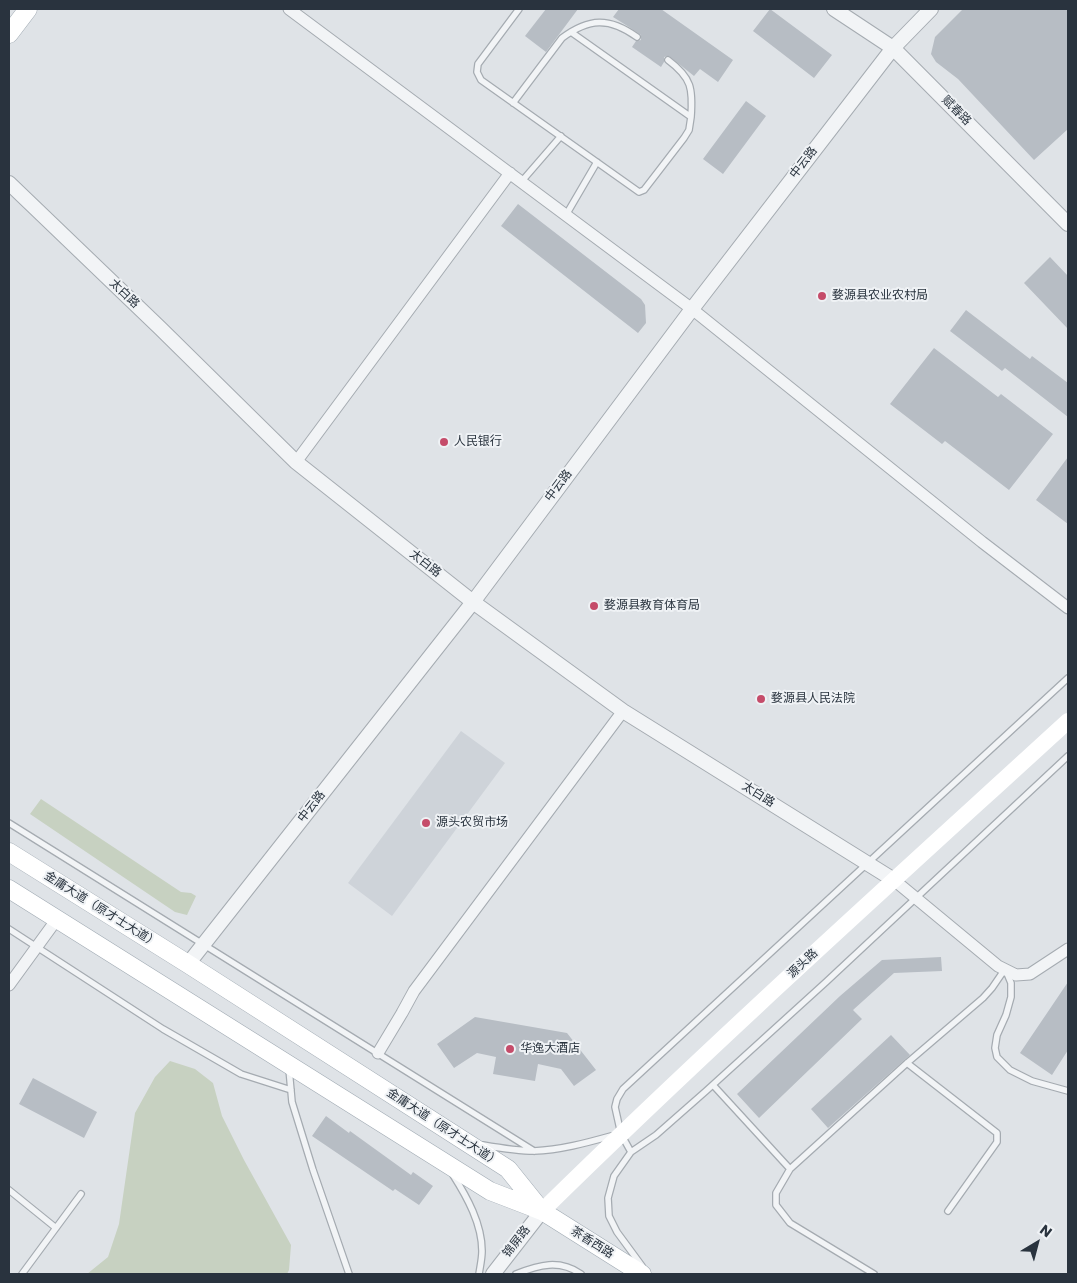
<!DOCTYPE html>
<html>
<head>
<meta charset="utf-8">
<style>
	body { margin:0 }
	#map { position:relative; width:1077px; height:1283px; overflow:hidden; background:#dfe3e7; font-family:Poppins,sans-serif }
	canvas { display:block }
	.frame { position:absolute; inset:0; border:10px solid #29333e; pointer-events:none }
	.north { position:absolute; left:1012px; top:1218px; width:50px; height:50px; -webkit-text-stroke:4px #eff2f5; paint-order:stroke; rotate:37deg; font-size:14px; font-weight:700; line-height:20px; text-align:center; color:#29333e }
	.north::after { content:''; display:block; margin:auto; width:18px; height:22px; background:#29333e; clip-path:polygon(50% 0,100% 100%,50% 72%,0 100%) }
</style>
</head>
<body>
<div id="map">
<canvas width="1077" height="1283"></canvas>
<div class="frame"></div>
<div class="north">N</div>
</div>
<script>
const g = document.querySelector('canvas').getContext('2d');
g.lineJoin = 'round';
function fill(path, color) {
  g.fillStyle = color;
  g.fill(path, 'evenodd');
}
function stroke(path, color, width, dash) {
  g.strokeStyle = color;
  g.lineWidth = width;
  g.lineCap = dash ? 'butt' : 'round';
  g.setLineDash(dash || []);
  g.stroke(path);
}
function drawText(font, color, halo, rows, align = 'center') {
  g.font = font + ' Poppins,"Noto Sans SC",sans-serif';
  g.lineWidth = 4;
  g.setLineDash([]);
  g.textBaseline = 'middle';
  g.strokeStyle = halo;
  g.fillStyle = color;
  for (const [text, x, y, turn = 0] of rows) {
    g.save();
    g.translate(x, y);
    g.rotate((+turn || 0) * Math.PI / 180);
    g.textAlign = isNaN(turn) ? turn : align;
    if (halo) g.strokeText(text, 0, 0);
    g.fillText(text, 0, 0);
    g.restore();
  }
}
const built = new Path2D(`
	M 461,731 L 505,763 L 392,916 L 348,883 Z`);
const green = new Path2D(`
	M 41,799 L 181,892 L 191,893 L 196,896 L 187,915 L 175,912 L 30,814 Z
	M 170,1061 L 195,1069 L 213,1083 L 222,1116 L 244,1160 L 291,1245 L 289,1270 L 287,1274 L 87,1274 L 108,1257 L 119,1224 L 135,1113 L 155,1077 Z`);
const building = new Path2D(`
	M 546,9 L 578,9 L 546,52 L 525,36 Z
	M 619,9 L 661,9 L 733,60 L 718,82 L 700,69 L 694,76 L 669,56 L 664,57 L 664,62 L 661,67 L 632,47 L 636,41 L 641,40 L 641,35 L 629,27 L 613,17 Z
	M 770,9 L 832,55 L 814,78 L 753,31 Z
	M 963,9 L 1068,9 L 1068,129 L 1034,160 L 958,79 L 936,62 L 931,54 L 935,37 Z
	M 746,101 L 766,116 L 723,174 L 703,159 Z
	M 518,204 L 641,299 L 645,305 L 646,323 L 638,333 L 501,226 Z
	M 1050,257 L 1068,276 L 1068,329 L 1024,283 Z
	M 966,310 L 1030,359 L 1032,356 L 1068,383 L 1068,417 L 1005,368 L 1002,371 L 950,331 Z
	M 934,348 L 998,397 L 1001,394 L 1053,434 L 1009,490 L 945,441 L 942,444 L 890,404 Z
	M 1068,457 L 1068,524 L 1036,500 Z
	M 941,957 L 942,971 L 894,973 L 853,1010 L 862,1019 L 759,1118 L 737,1094 L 840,996 L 882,960 Z
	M 1068,982 L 1068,1050 L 1052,1075 L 1020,1053 Z
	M 475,1017 L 567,1033 L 596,1070 L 574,1086 L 561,1069 L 538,1064 L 535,1081 L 493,1074 L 496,1057 L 477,1053 L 454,1068 L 437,1044 Z
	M 891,1035 L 910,1055 L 828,1128 L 811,1109 Z
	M 33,1078 L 97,1112 L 84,1138 L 19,1104 Z
	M 326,1116 L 349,1133 L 350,1131 L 411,1175 L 413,1172 L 433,1186 L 419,1205 L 395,1189 L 393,1191 L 312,1136 Z`);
const service = new Path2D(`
	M 519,9 L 478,64 L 477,72 L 481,80 L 639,192 L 644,190 L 684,138 L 689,130 L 691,117 L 571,32
	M 668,60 C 692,78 693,89 691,117
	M 513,103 L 562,38 C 589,18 609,17 637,37
	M 522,181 L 561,136
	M 566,215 L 597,162
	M 9,823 L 534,1151
	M 9,929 L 163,1029 L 241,1074 L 291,1090
	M 1006,971 L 1011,983 L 1011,997 L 1006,1015 L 997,1035 L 995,1048 L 997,1057 L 1010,1070 L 1032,1081 L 1068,1091
	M 907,1063 L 997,1133 L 997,1142 L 948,1211
	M 289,1069 L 292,1102 L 313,1170 L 349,1274
	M 713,1085 L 790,1169 L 776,1193 L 776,1205 L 790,1223 L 874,1274
	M 483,1145 C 500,1148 517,1151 534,1151 C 560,1150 586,1143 611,1136
	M 631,1152 L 656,1135 L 706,1091 L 826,982 L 1068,756
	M 790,1169 L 907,1063 L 983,998 L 992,988 L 1005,969
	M 453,1175 C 467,1197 482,1224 482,1251 C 482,1259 480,1267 479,1274
	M 9,1190 L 56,1228
	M 642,1266 L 617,1232 L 609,1216 L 608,1198 L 614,1176 L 631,1152 L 621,1134 L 615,1107 L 617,1099 L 623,1089 L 1068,678
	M 22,1274 L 81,1194
	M 516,1274 C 539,1265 559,1259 581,1274`);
const minor = new Path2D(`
	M 289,9 L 692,309 L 982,542 L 1068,608
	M 296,462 L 510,173
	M 894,880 L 998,966 L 1016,975 L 1030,974 L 1068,949
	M 9,985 L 57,919
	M 378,1053 L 402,1013 L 414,991 L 623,711`);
const tertiary = new Path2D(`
	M 834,9 L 893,48 L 1068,224
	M 9,183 L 160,328 L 296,462 L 473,602 L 623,711 L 894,880
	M 188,964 L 473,602 L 692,309 L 893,48 L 931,9
	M 493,1274 L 542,1211`);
const secondary = new Path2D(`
	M 542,1211 C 713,1043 891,883 1068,721`);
const primary = new Path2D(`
	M 9,34 L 28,9
	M 9,852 L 188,964 L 508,1169 L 541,1210
	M 9,889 L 490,1191 L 542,1211 L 642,1274`);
const markers = [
	[822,296,5,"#c54c6a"],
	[444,442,5,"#c54c6a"],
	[594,606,5,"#c54c6a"],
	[761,699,5,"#c54c6a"],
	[426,823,5,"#c54c6a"],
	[510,1049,5,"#c54c6a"]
];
const streetNames = [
	["赋春路",956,111,45],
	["中云路",804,163,-52],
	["太白路",124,294,44],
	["中云路",559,486,-53],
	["太白路",425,564,38],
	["太白路",758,795,32],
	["中云路",312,807,-52],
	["金庸大道（原才士大道）",101,910,32],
	["源头路",803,964,-43],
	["金庸大道（原才士大道）",443,1128,33],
	["锦屏路",517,1242,-52],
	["茶香西路",592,1243,32]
];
const poiNames = [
	["婺源县农业农村局",832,296],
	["人民银行",454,442],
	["婺源县教育体育局",604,606],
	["婺源县人民法院",771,699],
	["源头农贸市场",436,823],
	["华逸大酒店",520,1049]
];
fill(built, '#ced3d9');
fill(green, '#c7d1c1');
fill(building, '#b7bdc4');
stroke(service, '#a5abb1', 8);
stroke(minor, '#a5abb1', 13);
stroke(tertiary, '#a5abb1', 16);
stroke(primary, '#9fa9b2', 19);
stroke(service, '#f2f4f6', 5.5);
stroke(minor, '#f2f4f6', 11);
stroke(tertiary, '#f2f4f6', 14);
stroke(secondary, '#fff', 16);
stroke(primary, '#fff', 18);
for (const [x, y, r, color] of markers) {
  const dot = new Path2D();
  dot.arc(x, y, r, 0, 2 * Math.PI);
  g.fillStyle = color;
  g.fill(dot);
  stroke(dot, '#eff2f5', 2);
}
drawText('12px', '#29333e', '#eff2f5', streetNames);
drawText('12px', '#29333e', '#eff2f5', poiNames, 'left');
</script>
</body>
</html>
